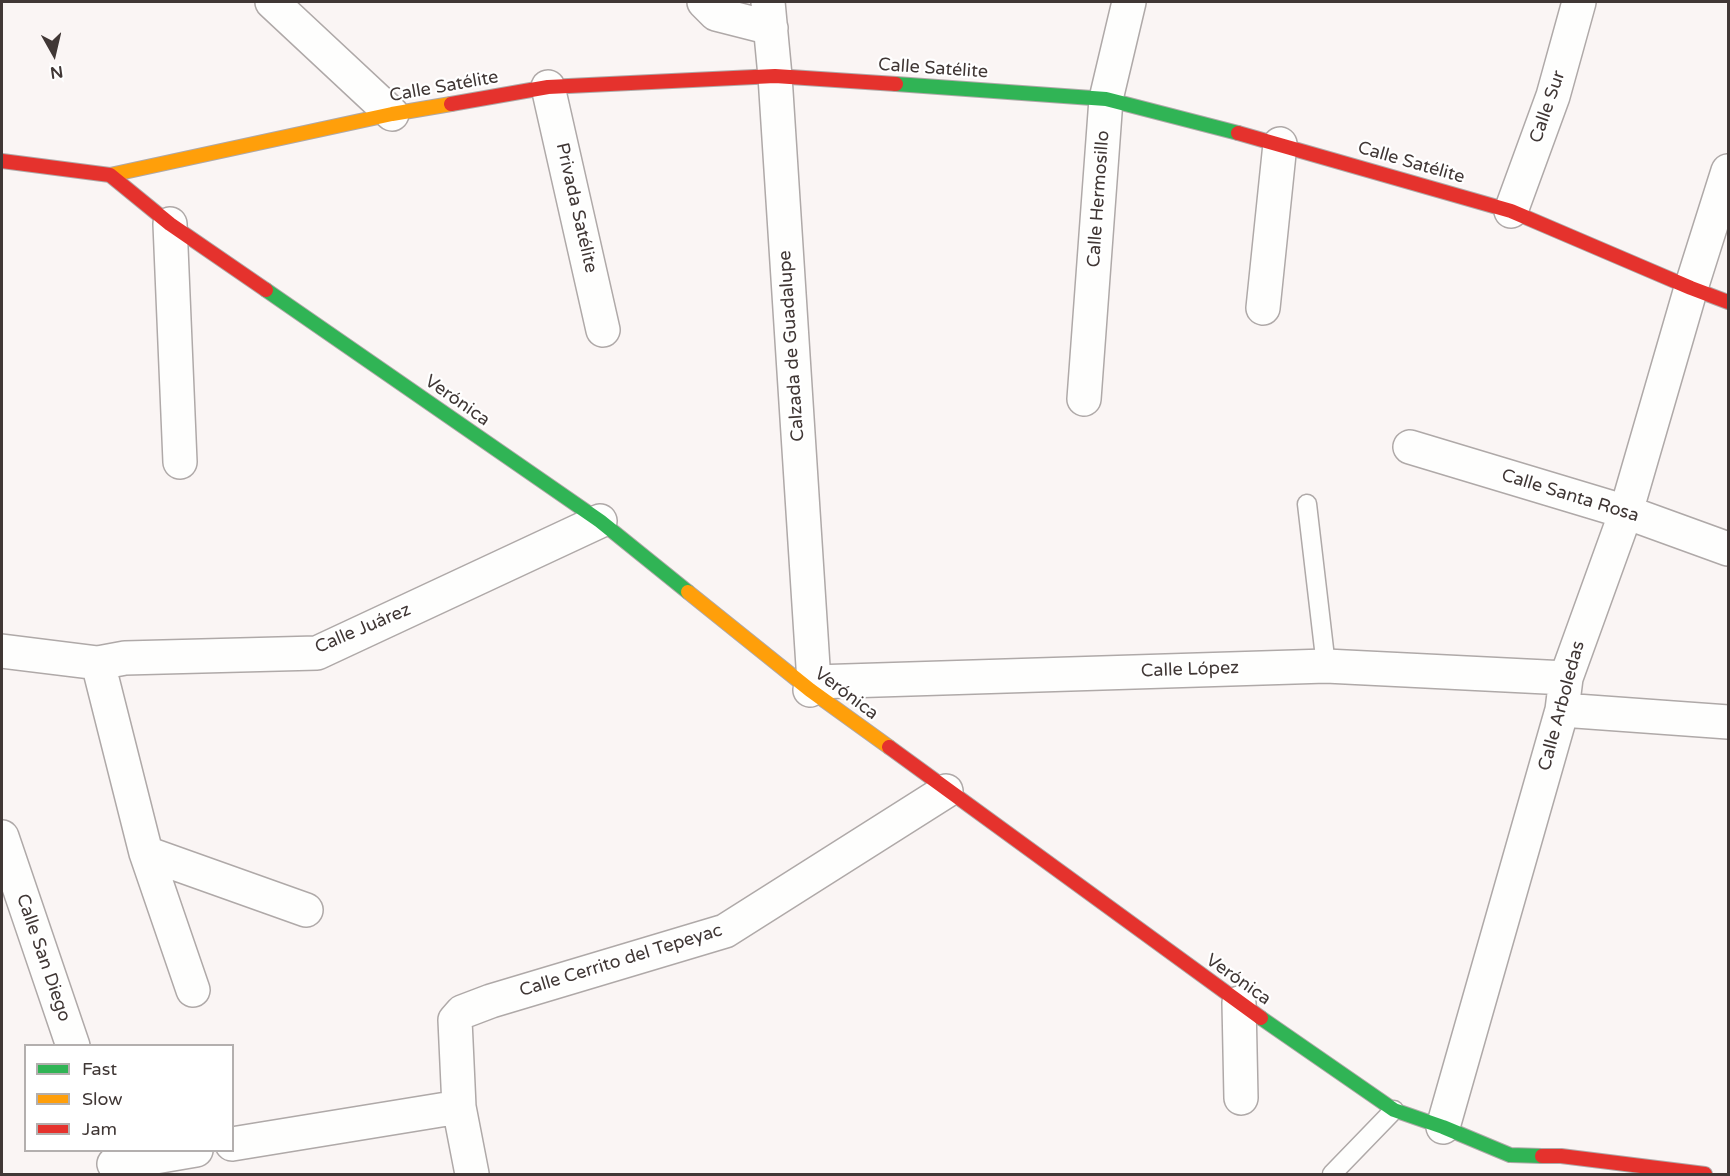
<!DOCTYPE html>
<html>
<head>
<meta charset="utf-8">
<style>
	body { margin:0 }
	#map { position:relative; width:1730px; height:1176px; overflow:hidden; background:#faf5f4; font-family:"Varela Round",sans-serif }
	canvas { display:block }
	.frame { position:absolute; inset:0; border:3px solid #403735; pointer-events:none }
	.legend { position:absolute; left:24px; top:1044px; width:210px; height:108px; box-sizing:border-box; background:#fff; border:2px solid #b3afae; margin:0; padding:8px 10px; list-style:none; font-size:18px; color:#403735 }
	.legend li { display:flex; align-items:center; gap:12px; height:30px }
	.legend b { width:30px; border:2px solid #b3afae }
	.north { position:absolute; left:24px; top:24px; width:60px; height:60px; -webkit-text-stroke:4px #fff; paint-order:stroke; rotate:172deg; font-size:16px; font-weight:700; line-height:24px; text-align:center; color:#403735 }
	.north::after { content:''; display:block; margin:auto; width:21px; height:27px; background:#403735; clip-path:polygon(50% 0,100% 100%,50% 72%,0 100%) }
</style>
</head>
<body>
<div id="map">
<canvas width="1730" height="1176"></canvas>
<div class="frame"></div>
<ul class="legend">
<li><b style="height:8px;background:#30b455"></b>Fast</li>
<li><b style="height:8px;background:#ff9f0a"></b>Slow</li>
<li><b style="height:8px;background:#e5322d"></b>Jam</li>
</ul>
<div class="north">N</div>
</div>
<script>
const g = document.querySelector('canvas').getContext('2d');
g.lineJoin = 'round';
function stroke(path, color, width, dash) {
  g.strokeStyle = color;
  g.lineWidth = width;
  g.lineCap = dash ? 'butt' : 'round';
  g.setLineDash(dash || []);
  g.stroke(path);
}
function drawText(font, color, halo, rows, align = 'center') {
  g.font = font + ' "Varela Round",sans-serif';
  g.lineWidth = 4.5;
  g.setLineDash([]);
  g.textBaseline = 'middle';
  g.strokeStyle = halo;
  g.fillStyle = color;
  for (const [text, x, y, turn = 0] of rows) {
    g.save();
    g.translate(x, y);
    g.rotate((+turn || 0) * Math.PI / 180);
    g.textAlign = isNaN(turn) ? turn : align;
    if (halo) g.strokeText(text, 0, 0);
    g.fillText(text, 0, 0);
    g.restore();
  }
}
const lane = new Path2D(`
	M 1307,504 L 1326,666
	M 1332,1174 L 1394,1110`);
const street = new Path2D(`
	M 272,2 L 392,114
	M 704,2 L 716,14 L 771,28
	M 768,2 L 775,76 L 814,682 L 810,690
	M 548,87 L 603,330
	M 1511,211 L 1553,96 L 1579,2
	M 170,224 L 180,462
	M 1263,308 L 1280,144
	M 1084,399 L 1106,99 L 1129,2
	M 1410,447 L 1626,512 L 1728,549
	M 2,651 L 98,663 L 125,658 L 317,653 L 600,521
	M 98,663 L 146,853 L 193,990
	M 814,682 L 1326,666 L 1566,678
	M 1562,710 L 1728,722
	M 2,837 L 73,1046
	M 146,853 L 306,910
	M 1239,1003 L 1241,1098
	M 1443,1127 L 1562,710 L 1566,678 L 1626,512 L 1691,288 L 1728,171
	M 232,1144 L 459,1107
	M 114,1164 L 196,1150
	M 472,1174 L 459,1107 L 455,1020 L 462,1012 L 491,1001 L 725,931 L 946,791`);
const fast = new Path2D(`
	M 896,84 L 1106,99 L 1238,133
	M 266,290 L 600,521 L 688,592
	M 1261,1018 L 1394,1110 L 1443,1127 L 1510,1155 L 1542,1156`);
const slow = new Path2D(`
	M 110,175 L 392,114 L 451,104
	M 688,592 L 810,690 L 889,747`);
const jam = new Path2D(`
	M 451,104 L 548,87 L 775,76 L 896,84
	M 1238,133 L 1511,211 L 1691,288 L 1728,302
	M 2,161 L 110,175 L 170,224 L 266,290
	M 889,747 L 1261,1018
	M 1542,1156 L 1561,1156 L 1705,1174`);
const streetNames = [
	["Calle Satélite",933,69,4],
	["Calle Satélite",444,87,-10],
	["Calle Sur",1548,107,-71],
	["Calle Satélite",1411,163,16],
	["Calle Hermosillo",1099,199,-86],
	["Privada Satélite",576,208,77],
	["Calzada de Guadalupe",792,346,-94],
	["Verónica",457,401,35],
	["Calle Santa Rosa",1570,496,17],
	["Calle Juárez",363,629,-23],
	["Calle López",1190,670,-2],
	["Verónica",846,694,37],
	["Calle Arboledas",1562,706,-75],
	["Calle San Diego",43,958,71],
	["Calle Cerrito del Tepeyac",621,961,-17],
	["Verónica",1238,980,35]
];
stroke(lane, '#afa9a8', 21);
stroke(street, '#afa9a8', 36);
stroke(fast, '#afa9a8', 16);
stroke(slow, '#afa9a8', 16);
stroke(jam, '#afa9a8', 16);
stroke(lane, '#fefefd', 18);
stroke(street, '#fefefd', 33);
stroke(fast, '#30b455', 14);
stroke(slow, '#ff9f0a', 14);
stroke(jam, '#e5322d', 14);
drawText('18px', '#403735', '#fff', streetNames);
</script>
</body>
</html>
